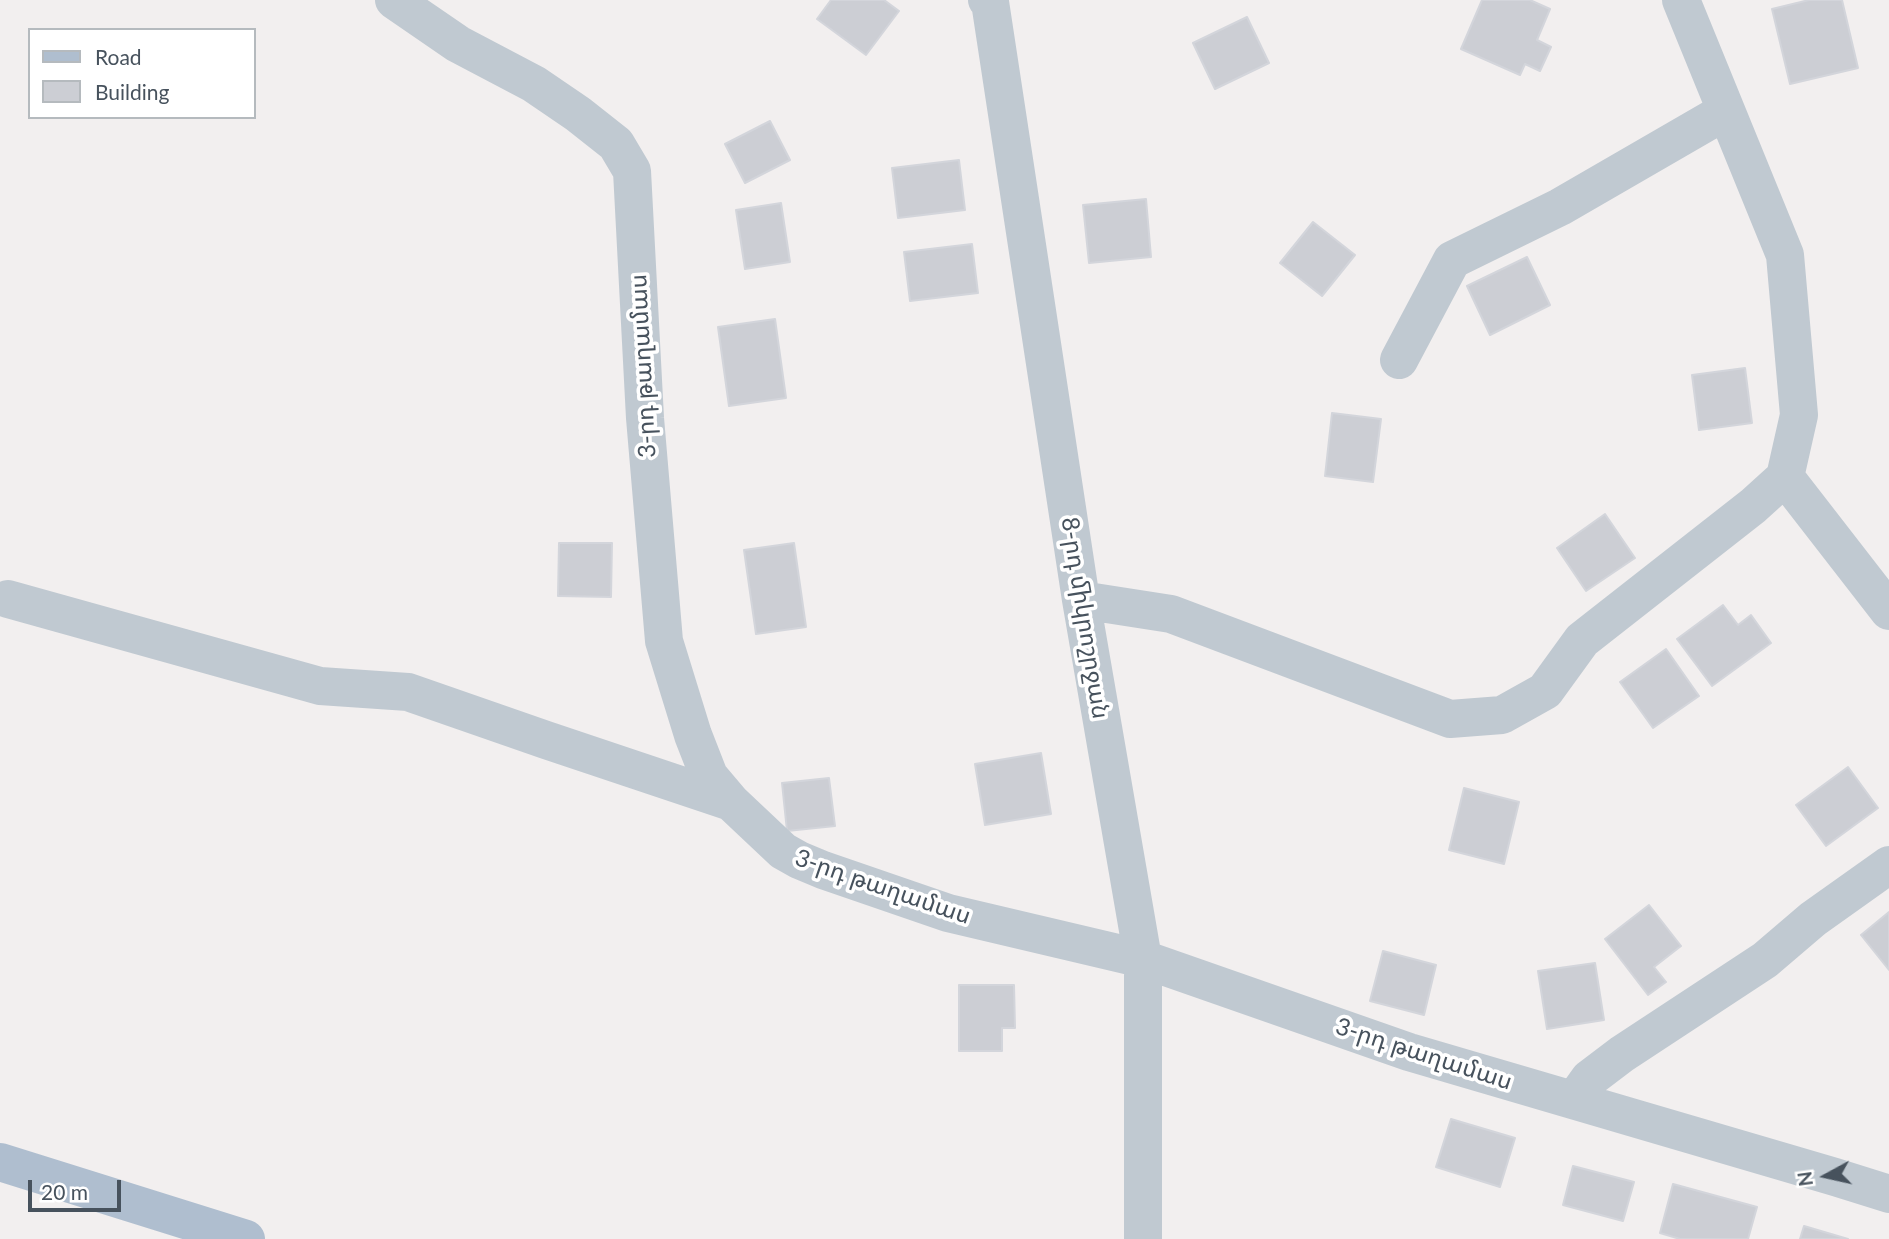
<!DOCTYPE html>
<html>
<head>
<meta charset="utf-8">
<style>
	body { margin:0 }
	#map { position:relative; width:1889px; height:1239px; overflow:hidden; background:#f2efef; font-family:Lato,sans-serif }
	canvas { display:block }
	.legend { position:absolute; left:28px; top:28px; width:228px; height:91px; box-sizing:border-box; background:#fff; border:2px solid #b5babe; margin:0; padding:9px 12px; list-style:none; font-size:21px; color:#47525d }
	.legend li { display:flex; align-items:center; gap:14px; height:35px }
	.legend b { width:35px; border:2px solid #b5babe }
	.north { position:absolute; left:1791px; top:1141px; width:70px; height:70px; -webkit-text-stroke:5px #fff; paint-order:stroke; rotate:262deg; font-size:19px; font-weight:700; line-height:28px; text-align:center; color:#47525d }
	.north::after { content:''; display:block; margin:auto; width:24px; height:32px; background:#47525d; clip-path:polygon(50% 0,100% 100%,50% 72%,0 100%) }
	.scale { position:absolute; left:28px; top:1180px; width:93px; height:32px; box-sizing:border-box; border:4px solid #47525d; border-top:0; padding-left:9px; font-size:21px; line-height:24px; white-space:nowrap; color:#47525d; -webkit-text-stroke:5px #fff; paint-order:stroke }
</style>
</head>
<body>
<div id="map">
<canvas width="1889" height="1239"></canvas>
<ul class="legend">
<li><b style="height:9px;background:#afbecf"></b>Road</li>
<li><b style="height:19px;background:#ccced4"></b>Building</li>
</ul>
<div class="north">N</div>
<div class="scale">20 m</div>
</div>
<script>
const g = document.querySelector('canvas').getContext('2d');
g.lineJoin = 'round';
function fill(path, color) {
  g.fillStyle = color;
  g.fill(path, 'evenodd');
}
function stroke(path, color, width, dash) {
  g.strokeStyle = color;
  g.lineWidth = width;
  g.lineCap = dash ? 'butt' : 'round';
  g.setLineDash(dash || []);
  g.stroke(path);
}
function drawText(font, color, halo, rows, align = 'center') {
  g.font = font + ' Lato,"Noto Sans Armenian",sans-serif';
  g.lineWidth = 7;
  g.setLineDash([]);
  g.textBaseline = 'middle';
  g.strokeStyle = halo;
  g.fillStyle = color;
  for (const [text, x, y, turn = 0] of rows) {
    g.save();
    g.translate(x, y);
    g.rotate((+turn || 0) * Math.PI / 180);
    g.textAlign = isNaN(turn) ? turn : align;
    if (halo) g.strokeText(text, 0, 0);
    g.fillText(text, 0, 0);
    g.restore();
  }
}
const building = new Path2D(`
	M 831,0 L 884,0 L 899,11 L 866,55 L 817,19 Z
	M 1482,0 L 1530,0 L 1550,9 L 1537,40 L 1551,47 L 1540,71 L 1525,64 L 1520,75 L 1461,49 Z
	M 1809,0 L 1842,0 L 1858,68 L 1790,84 L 1772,9 Z
	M 1247,17 L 1269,63 L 1215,89 L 1193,43 Z
	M 770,121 L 790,160 L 745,183 L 725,144 Z
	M 959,160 L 965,210 L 898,218 L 892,168 Z
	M 1146,199 L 1151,257 L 1089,263 L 1083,205 Z
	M 781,203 L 790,262 L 745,269 L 736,210 Z
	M 1313,222 L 1355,255 L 1322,296 L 1280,263 Z
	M 972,244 L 978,293 L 910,301 L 904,252 Z
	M 1527,257 L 1550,305 L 1490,335 L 1467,286 Z
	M 775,319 L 786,398 L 729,406 L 718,327 Z
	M 1745,368 L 1752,423 L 1699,430 L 1692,375 Z
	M 1332,413 L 1381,419 L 1373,482 L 1325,476 Z
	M 1605,514 L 1635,558 L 1586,591 L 1557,548 Z
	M 559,543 L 612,543 L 611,597 L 558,596 Z
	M 794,543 L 806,627 L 756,634 L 744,550 Z
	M 1723,605 L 1738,625 L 1751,615 L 1771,643 L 1712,686 L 1677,639 Z
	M 1666,649 L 1699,696 L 1653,728 L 1620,682 Z
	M 1041,753 L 1051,814 L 985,825 L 975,764 Z
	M 1848,767 L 1878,808 L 1826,846 L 1796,805 Z
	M 829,778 L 835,826 L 787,831 L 782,783 Z
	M 1464,788 L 1519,802 L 1504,864 L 1449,850 Z
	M 1649,905 L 1681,946 L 1654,967 L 1666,982 L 1648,995 L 1605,939 Z
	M 1889,912 L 1889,970 L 1861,935 Z
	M 1383,951 L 1436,965 L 1424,1015 L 1370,1001 Z
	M 1595,963 L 1604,1020 L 1547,1029 L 1538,971 Z
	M 959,985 L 1014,985 L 1015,1028 L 1002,1028 L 1002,1051 L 959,1051 Z
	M 1451,1119 L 1515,1138 L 1500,1187 L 1436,1167 Z
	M 1573,1166 L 1634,1182 L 1623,1221 L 1563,1205 Z
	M 1673,1184 L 1757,1207 L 1748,1239 L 1680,1239 L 1660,1233 Z
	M 1804,1226 L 1848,1239 L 1800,1239 Z`);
const minor = new Path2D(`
	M 394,0 L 458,44 L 534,84 L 578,114 L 616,144 L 632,171 L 645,418 L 664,641 L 693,735 L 709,776 L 731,802 L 783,851 L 799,860 L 823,870 L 948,913 L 1143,959 L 1409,1052 L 1835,1177 L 1889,1194
	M 987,0 L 990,2 L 1081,600 L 1143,959 L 1143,1239
	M 1399,360 L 1452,260 L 1560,207 L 1726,111
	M 1785,477 L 1889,611
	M 8,599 L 320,686 L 408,692 L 546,740 L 731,802
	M 1081,600 L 1171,614 L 1450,719 L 1502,715 L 1545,691 L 1582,640 L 1753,506 L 1785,477 L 1799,415 L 1785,255 L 1681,0
	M 1574,1100 L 1589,1079 L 1622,1054 L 1765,960 L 1813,919 L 1889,865`);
const major = new Path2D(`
	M 0,1162 L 246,1239`);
const streetNames = [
	["3-րդ թաղամաս",643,366,-93],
	["8-րդ միկրոշրջան",1085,618,81],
	["3-րդ թաղամաս",883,887,19],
	["3-րդ թաղամաս",1424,1054,18]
];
fill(building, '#ccced4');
stroke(building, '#d3d5db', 2);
stroke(minor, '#c0c9d1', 38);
stroke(major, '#afbecf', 38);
drawText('24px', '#47525d', '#fff', streetNames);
</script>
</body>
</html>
